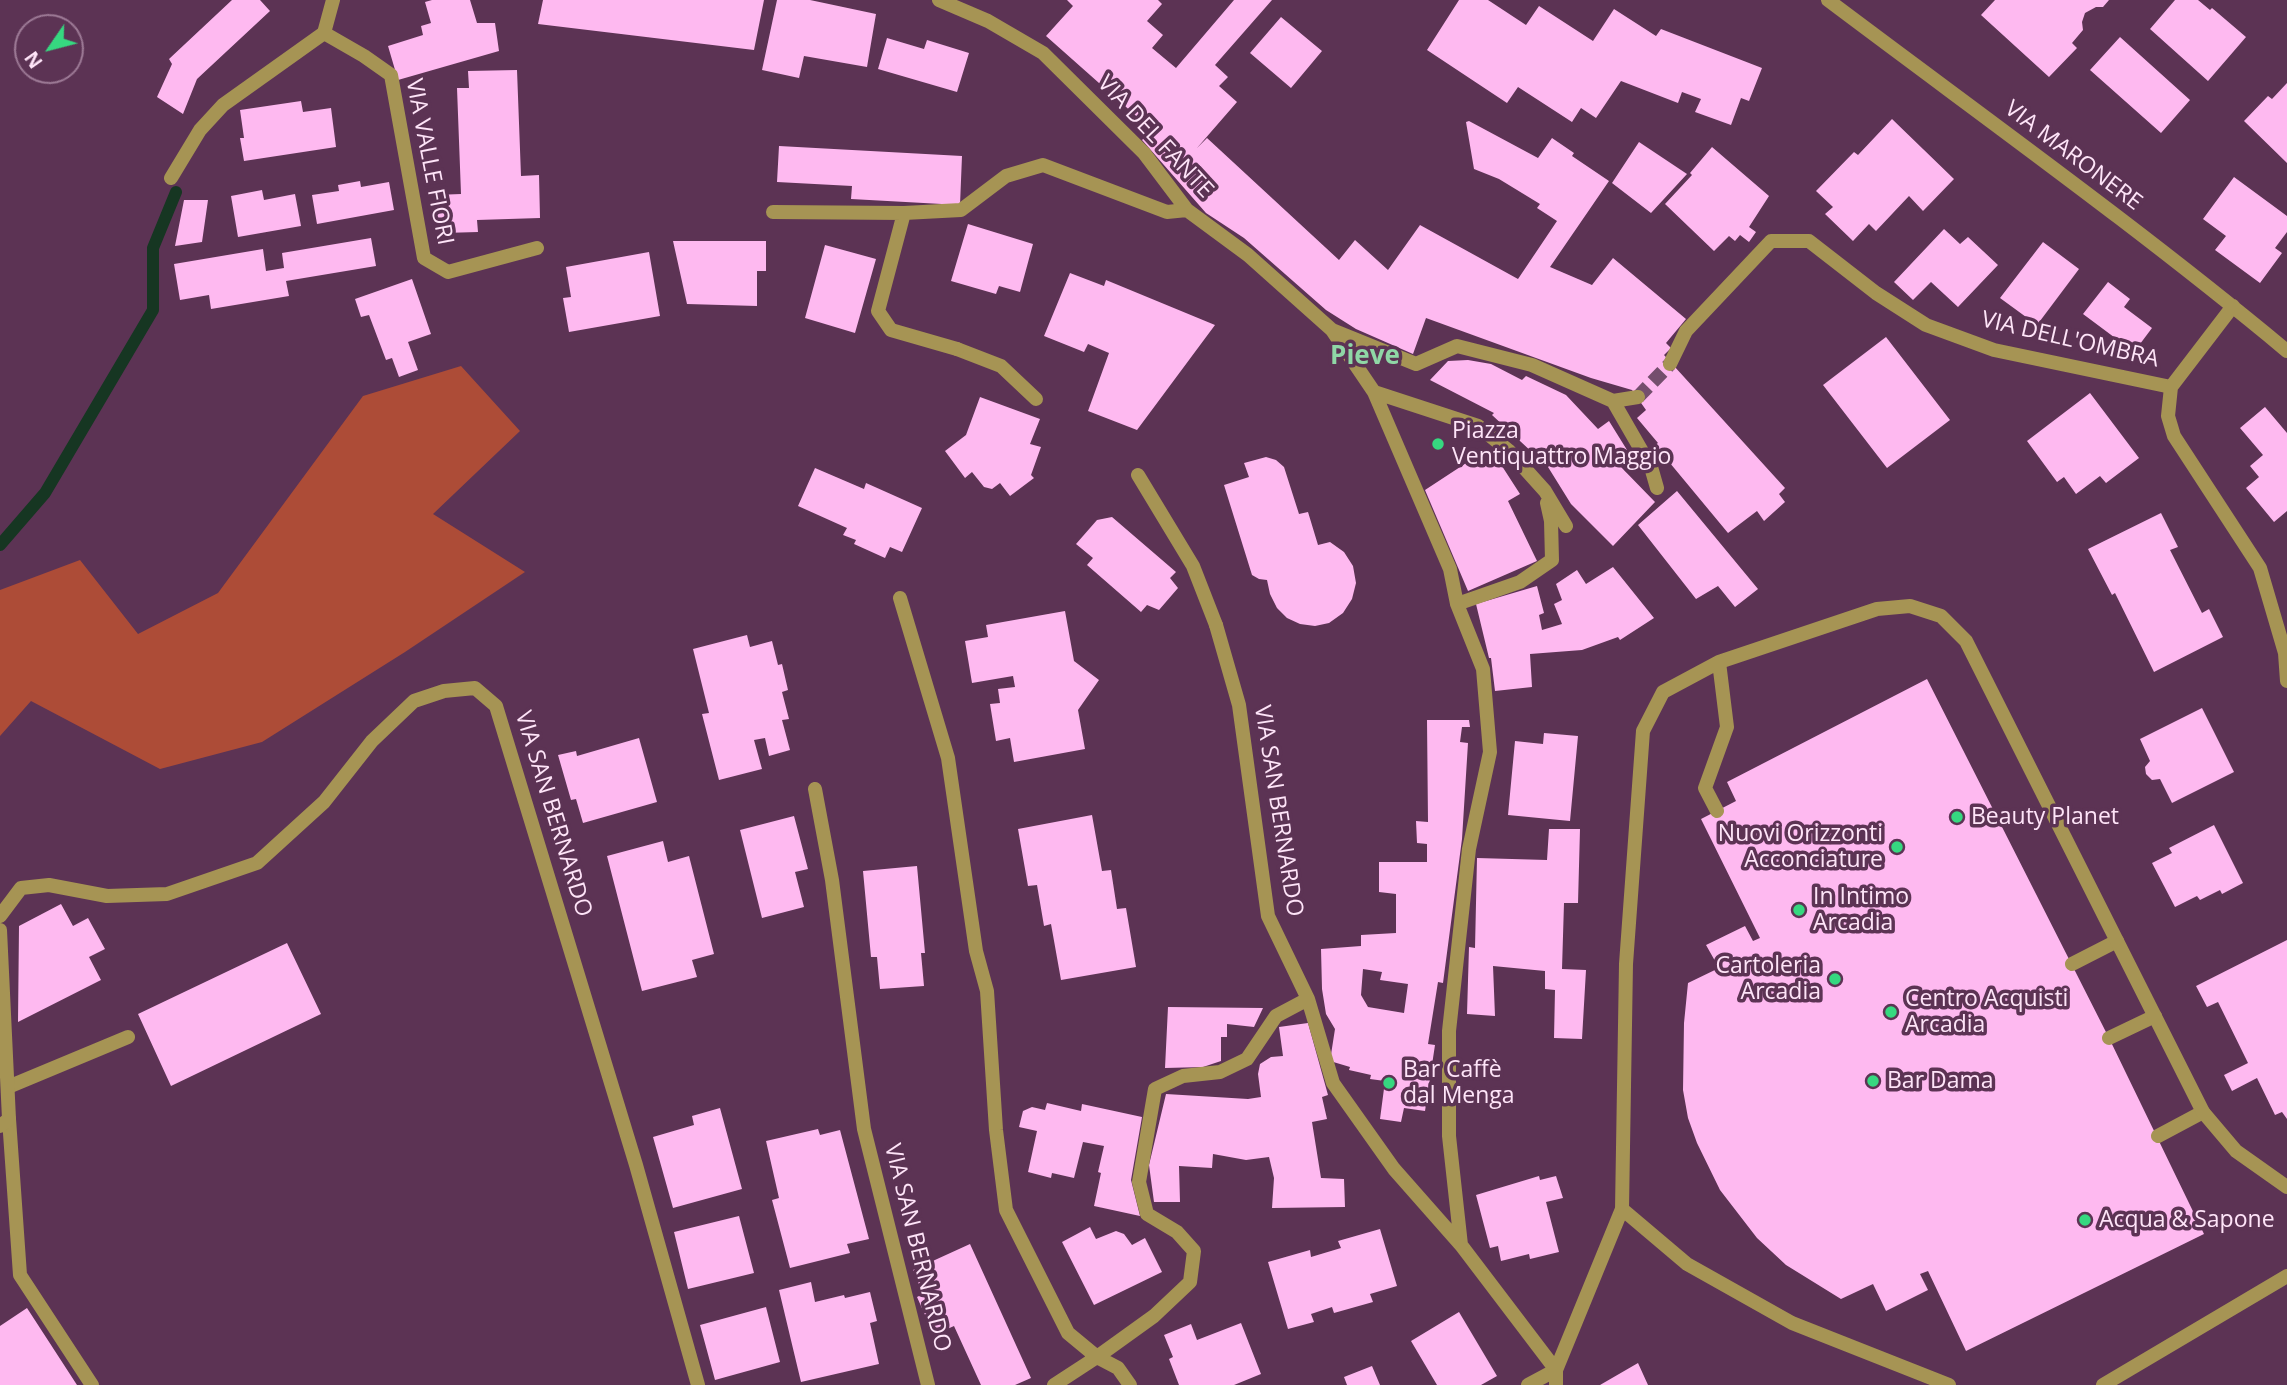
<!DOCTYPE html>
<html>
<head>
<meta charset="utf-8">
<style>
	body { margin:0 }
	#map { position:relative; width:2287px; height:1385px; overflow:hidden; background:#5c3354; font-family:"Open Sans",sans-serif }
	canvas { display:block }
	.north { position:absolute; left:14px; top:14px; width:70px; height:70px; box-sizing:border-box; background:#5c3354; border:2px solid #9d7a96; border-radius:50%; rotate:235deg; font-size:19px; font-weight:700; line-height:28px; text-align:center; color:#fee4f8 }
	.north::after { content:''; display:block; margin:auto; width:24px; height:32px; background:#36d880; clip-path:polygon(50% 0,100% 100%,50% 72%,0 100%) }
</style>
</head>
<body>
<div id="map">
<canvas width="2287" height="1385"></canvas>
<div class="north">N</div>
</div>
<script>
const g = document.querySelector('canvas').getContext('2d');
g.lineJoin = 'round';
function fill(path, color) {
  g.fillStyle = color;
  g.fill(path, 'evenodd');
}
function stroke(path, color, width, dash) {
  g.strokeStyle = color;
  g.lineWidth = width;
  g.lineCap = dash ? 'butt' : 'round';
  g.setLineDash(dash || []);
  g.stroke(path);
}
function drawText(font, color, halo, rows, align = 'center') {
  g.font = font + ' "Open Sans",sans-serif';
  g.lineWidth = 7;
  g.setLineDash([]);
  g.textBaseline = 'middle';
  g.strokeStyle = halo;
  g.fillStyle = color;
  for (const [text, x, y, turn = 0] of rows) {
    g.save();
    g.translate(x, y);
    g.rotate((+turn || 0) * Math.PI / 180);
    g.textAlign = isNaN(turn) ? turn : align;
    if (halo) g.strokeText(text, 0, 0);
    g.fillText(text, 0, 0);
    g.restore();
  }
}
const forest = new Path2D(`
	M 461,366 L 520,431 L 433,514 L 525,572 L 405,652 L 262,742 L 160,769 L 31,701 L 0,736 L 0,590 L 80,560 L 138,634 L 218,593 L 363,396 Z`);
const stream = new Path2D(`
	M 0,545 L 45,493 L 153,310 L 153,248 L 176,192`);
const building = new Path2D(`
	M 232,0 L 260,0 L 270,11 L 197,79 L 183,114 L 157,97 L 172,64 L 169,59 Z
	M 432,0 L 470,0 L 477,23 L 495,23 L 499,51 L 398,80 L 388,46 L 423,35 L 421,26 L 431,23 L 425,2 Z
	M 543,0 L 764,0 L 754,50 L 538,24 Z
	M 777,0 L 810,0 L 876,14 L 867,67 L 804,56 L 799,78 L 762,70 Z
	M 1067,0 L 1158,0 L 1162,4 L 1147,21 L 1163,35 L 1152,48 L 1176,68 L 1234,0 L 1272,0 L 1215,65 L 1228,77 L 1219,86 L 1237,102 L 1197,148 L 1207,138 L 1339,260 L 1355,240 L 1388,270 L 1420,225 L 1518,279 L 1557,221 L 1537,208 L 1540,204 L 1499,179 L 1474,169 L 1466,122 L 1469,121 L 1538,158 L 1552,138 L 1574,153 L 1572,156 L 1609,181 L 1550,267 L 1592,285 L 1613,258 L 1686,319 L 1666,343 L 1671,348 L 1664,355 L 1785,488 L 1779,494 L 1785,502 L 1764,521 L 1757,511 L 1728,533 L 1655,445 L 1658,443 L 1637,418 L 1646,410 L 1632,390 L 1591,378 L 1426,318 L 1413,354 L 1356,329 L 1326,310 L 1244,238 L 1206,213 L 1142,140 L 1152,130 L 1046,36 L 1073,6 Z
	M 1459,0 L 1488,0 L 1526,25 L 1539,6 L 1593,41 L 1614,9 L 1656,36 L 1661,29 L 1762,68 L 1749,101 L 1741,98 L 1731,125 L 1695,112 L 1701,99 L 1682,92 L 1678,103 L 1621,81 L 1596,118 L 1581,108 L 1572,122 L 1518,87 L 1507,103 L 1427,50 Z
	M 1995,0 L 2109,0 L 2103,7 L 2096,7 L 2085,13 L 2082,22 L 2083,30 L 2072,43 L 2077,48 L 2049,77 L 1981,15 Z
	M 2175,0 L 2198,0 L 2210,10 L 2212,8 L 2246,37 L 2208,81 L 2150,29 Z
	M 1281,17 L 1322,51 L 1291,88 L 1250,53 Z
	M 2120,37 L 2190,100 L 2161,133 L 2090,70 Z
	M 887,38 L 924,49 L 927,40 L 969,53 L 957,92 L 878,69 Z
	M 517,70 L 521,176 L 539,175 L 540,218 L 477,220 L 478,232 L 443,233 L 443,223 L 436,223 L 435,195 L 461,194 L 457,88 L 469,88 L 468,71 Z
	M 2287,83 L 2287,163 L 2244,121 L 2268,96 L 2272,99 Z
	M 301,101 L 303,112 L 331,108 L 336,147 L 244,161 L 240,138 L 244,138 L 240,110 Z
	M 1892,119 L 1954,179 L 1923,211 L 1909,196 L 1876,231 L 1869,224 L 1853,241 L 1825,214 L 1833,207 L 1816,191 L 1854,152 L 1858,155 Z
	M 1639,142 L 1687,174 L 1651,213 L 1612,183 Z
	M 779,146 L 962,156 L 960,205 L 851,199 L 852,186 L 777,182 Z
	M 1712,147 L 1769,196 L 1749,227 L 1756,232 L 1749,242 L 1740,235 L 1735,241 L 1729,236 L 1714,251 L 1665,204 L 1692,175 L 1690,173 Z
	M 2234,177 L 2287,216 L 2287,232 L 2275,248 L 2282,253 L 2260,283 L 2215,250 L 2226,236 L 2203,219 Z
	M 360,181 L 361,187 L 389,182 L 394,210 L 317,224 L 312,195 L 339,191 L 338,185 Z
	M 262,190 L 264,200 L 295,194 L 301,226 L 238,237 L 231,196 Z
	M 184,200 L 208,200 L 202,242 L 175,246 Z
	M 968,224 L 1033,244 L 1020,292 L 999,286 L 996,294 L 951,281 Z
	M 1944,229 L 1960,244 L 1968,237 L 1998,265 L 1958,307 L 1931,282 L 1913,300 L 1894,282 Z
	M 371,238 L 376,266 L 286,281 L 289,296 L 211,309 L 209,295 L 180,300 L 174,264 L 263,249 L 266,271 L 284,268 L 282,253 Z
	M 673,241 L 766,241 L 766,271 L 757,271 L 757,306 L 687,304 Z
	M 2043,242 L 2079,269 L 2037,325 L 2000,298 Z
	M 825,245 L 876,259 L 855,333 L 805,318 Z
	M 649,252 L 660,316 L 569,332 L 563,298 L 571,297 L 566,267 Z
	M 1070,273 L 1104,286 L 1106,280 L 1215,325 L 1137,430 L 1088,411 L 1109,353 L 1088,344 L 1084,352 L 1044,336 Z
	M 412,279 L 431,334 L 408,342 L 418,370 L 399,377 L 392,358 L 386,360 L 369,315 L 361,317 L 355,299 Z
	M 2108,282 L 2130,299 L 2124,307 L 2152,328 L 2134,352 L 2083,314 Z
	M 1886,337 L 1950,420 L 1887,468 L 1823,385 Z
	M 1468,360 L 1491,364 L 1522,380 L 1526,376 L 1566,395 L 1598,429 L 1609,421 L 1632,458 L 1620,466 L 1655,502 L 1613,546 L 1571,504 L 1548,467 L 1492,415 L 1494,413 L 1430,380 L 1448,361 Z
	M 2090,393 L 2139,458 L 2106,483 L 2100,476 L 2076,494 L 2064,477 L 2057,482 L 2027,441 Z
	M 980,397 L 1040,419 L 1030,444 L 1041,447 L 1031,475 L 1034,478 L 1010,496 L 1000,483 L 992,489 L 984,487 L 972,472 L 965,478 L 945,451 L 966,435 Z
	M 2265,407 L 2287,433 L 2287,511 L 2274,522 L 2246,488 L 2259,477 L 2250,466 L 2263,455 L 2240,428 Z
	M 1486,450 L 1500,463 L 1520,494 L 1508,501 L 1537,561 L 1468,591 L 1425,490 Z
	M 1266,457 L 1276,460 L 1284,467 L 1299,514 L 1308,512 L 1318,545 L 1330,542 L 1344,552 L 1353,566 L 1356,583 L 1352,599 L 1343,613 L 1329,623 L 1315,626 L 1300,624 L 1287,618 L 1277,608 L 1270,594 L 1267,580 L 1259,579 L 1252,575 L 1224,485 L 1249,477 L 1244,463 Z
	M 815,468 L 864,489 L 866,483 L 922,508 L 902,552 L 890,547 L 885,558 L 854,544 L 856,540 L 843,535 L 847,528 L 798,506 Z
	M 1677,491 L 1758,589 L 1735,607 L 1718,586 L 1696,599 L 1638,525 Z
	M 2161,513 L 2178,547 L 2170,550 L 2202,613 L 2209,609 L 2223,637 L 2154,672 L 2115,593 L 2112,595 L 2088,549 Z
	M 1112,517 L 1176,572 L 1170,578 L 1178,588 L 1159,610 L 1147,605 L 1141,612 L 1087,565 L 1093,558 L 1076,544 L 1097,520 Z
	M 1613,567 L 1654,618 L 1620,640 L 1618,637 L 1582,650 L 1530,654 L 1532,687 L 1495,691 L 1491,658 L 1489,658 L 1476,604 L 1537,586 L 1544,613 L 1539,615 L 1542,630 L 1562,624 L 1554,604 L 1562,600 L 1556,584 L 1577,570 L 1586,584 Z
	M 1065,611 L 1074,661 L 1099,680 L 1078,710 L 1085,749 L 1014,762 L 1010,738 L 996,741 L 990,704 L 1000,703 L 998,689 L 1015,687 L 1013,676 L 972,683 L 965,641 L 988,637 L 986,625 Z
	M 747,635 L 750,647 L 772,641 L 778,665 L 782,664 L 788,690 L 782,692 L 789,719 L 782,720 L 790,750 L 769,756 L 765,738 L 754,740 L 762,769 L 719,780 L 702,714 L 709,713 L 693,649 Z
	M 1927,679 L 2109,1038 L 2204,1234 L 1966,1351 L 1928,1271 L 1920,1274 L 1928,1290 L 1886,1311 L 1873,1284 L 1841,1299 L 1786,1265 L 1757,1238 L 1720,1190 L 1697,1143 L 1688,1118 L 1683,1090 L 1684,1023 L 1688,983 L 1719,968 L 1706,945 L 1745,926 L 1753,941 L 1760,938 L 1701,819 L 1736,801 L 1727,782 Z
	M 2202,708 L 2234,772 L 2172,803 L 2160,779 L 2152,780 L 2146,774 L 2145,767 L 2150,761 L 2140,739 Z
	M 1427,720 L 1469,720 L 1470,727 L 1462,727 L 1460,742 L 1468,743 L 1462,839 L 1443,983 L 1438,982 L 1428,1044 L 1435,1045 L 1425,1111 L 1404,1108 L 1401,1122 L 1380,1119 L 1385,1081 L 1370,1079 L 1371,1075 L 1349,1070 L 1350,1067 L 1330,1061 L 1335,1029 L 1326,1014 L 1322,989 L 1321,949 L 1361,946 L 1361,935 L 1396,933 L 1396,894 L 1379,892 L 1379,862 L 1427,862 L 1427,844 L 1417,843 L 1416,821 L 1428,822 ZM 1363,969 L 1382,972 L 1380,980 L 1408,984 L 1404,1013 L 1368,1007 L 1361,995 Z
	M 1544,733 L 1578,736 L 1570,821 L 1508,815 L 1515,741 L 1543,744 Z
	M 639,738 L 657,802 L 583,823 L 576,799 L 571,800 L 558,755 L 576,751 L 577,756 Z
	M 1092,815 L 1102,871 L 1111,870 L 1117,909 L 1126,908 L 1136,967 L 1061,980 L 1051,924 L 1044,926 L 1037,885 L 1028,886 L 1018,829 Z
	M 794,816 L 808,869 L 795,872 L 804,907 L 762,918 L 740,830 Z
	M 2214,825 L 2243,883 L 2222,894 L 2220,890 L 2200,900 L 2197,896 L 2175,907 L 2152,863 L 2172,853 L 2169,848 Z
	M 1549,829 L 1580,829 L 1578,903 L 1564,903 L 1562,969 L 1586,970 L 1582,1039 L 1554,1038 L 1555,990 L 1545,989 L 1545,971 L 1493,966 L 1495,1016 L 1467,1014 L 1469,947 L 1475,948 L 1477,858 L 1547,860 Z
	M 663,841 L 668,862 L 689,856 L 714,954 L 692,960 L 697,977 L 642,991 L 607,856 Z
	M 917,866 L 925,953 L 921,953 L 924,986 L 880,989 L 877,957 L 871,957 L 863,871 Z
	M 61,904 L 73,926 L 88,918 L 105,949 L 89,957 L 101,980 L 18,1022 L 19,926 Z
	M 2287,940 L 2287,1119 L 2282,1112 L 2275,1115 L 2257,1078 L 2232,1091 L 2224,1075 L 2248,1063 L 2218,1002 L 2207,1007 L 2196,986 Z
	M 287,943 L 321,1014 L 171,1086 L 138,1014 Z
	M 1168,1007 L 1263,1008 L 1254,1027 L 1227,1024 L 1227,1037 L 1221,1037 L 1221,1061 L 1203,1067 L 1165,1068 Z
	M 1308,1023 L 1328,1095 L 1322,1097 L 1327,1119 L 1312,1122 L 1321,1178 L 1344,1179 L 1345,1207 L 1272,1208 L 1274,1178 L 1269,1157 L 1246,1160 L 1213,1154 L 1212,1168 L 1179,1166 L 1180,1202 L 1154,1202 L 1149,1165 L 1166,1094 L 1248,1099 L 1261,1097 L 1258,1074 L 1260,1064 L 1271,1057 L 1283,1056 L 1279,1027 Z
	M 1047,1103 L 1081,1111 L 1082,1104 L 1142,1117 L 1131,1180 L 1140,1216 L 1094,1206 L 1101,1173 L 1098,1172 L 1104,1146 L 1083,1142 L 1074,1178 L 1052,1173 L 1051,1178 L 1028,1172 L 1037,1131 L 1019,1127 L 1023,1111 L 1032,1107 L 1045,1110 Z
	M 720,1108 L 742,1189 L 673,1208 L 653,1137 L 694,1125 L 692,1116 Z
	M 818,1129 L 820,1135 L 840,1130 L 869,1239 L 847,1244 L 850,1253 L 790,1268 L 772,1200 L 779,1198 L 766,1141 Z
	M 1539,1176 L 1540,1180 L 1556,1176 L 1563,1198 L 1546,1202 L 1559,1252 L 1530,1259 L 1529,1254 L 1501,1261 L 1498,1246 L 1490,1248 L 1476,1195 Z
	M 739,1216 L 754,1273 L 688,1289 L 674,1232 Z
	M 1090,1227 L 1096,1239 L 1116,1231 L 1124,1234 L 1132,1245 L 1145,1238 L 1162,1272 L 1094,1305 L 1062,1242 Z
	M 1380,1229 L 1397,1286 L 1370,1294 L 1373,1302 L 1334,1313 L 1332,1307 L 1311,1314 L 1314,1322 L 1288,1329 L 1268,1262 L 1310,1250 L 1311,1257 L 1341,1248 L 1338,1241 Z
	M 970,1244 L 1031,1378 L 1015,1385 L 981,1385 L 954,1326 L 934,1335 L 917,1297 L 923,1294 L 913,1270 Z
	M 811,1282 L 815,1302 L 844,1295 L 845,1298 L 870,1292 L 877,1321 L 870,1323 L 879,1364 L 801,1382 L 779,1290 Z
	M 766,1307 L 780,1362 L 715,1380 L 700,1325 Z
	M 27,1308 L 77,1385 L 0,1385 L 0,1326 Z
	M 1459,1312 L 1497,1376 L 1481,1385 L 1437,1385 L 1411,1341 Z
	M 1241,1323 L 1261,1374 L 1234,1385 L 1179,1385 L 1169,1359 L 1173,1357 L 1164,1335 L 1191,1324 L 1197,1340 Z
	M 1638,1363 L 1648,1385 L 1600,1385 Z
	M 1372,1366 L 1380,1385 L 1347,1385 L 1344,1377 Z`);
const streetTunnel = new Path2D(`
	M 1638,397 L 1670,364`);
const lane = new Path2D(`
	M 957,349 L 1001,366 L 1036,399
	M 1138,475 L 1193,566 L 1216,625
	M 2072,964 L 2117,941
	M 2109,1038 L 2155,1016
	M 8,1087 L 128,1037
	M 9,1119 L 20,1275 L 92,1385
	M 2158,1136 L 2203,1112
	M 1528,1385 L 1556,1370`);
const street = new Path2D(`
	M 939,0 L 988,21 L 1043,53 L 1144,153 L 1187,210 L 1248,255 L 1332,330 L 1374,392 L 1450,569 L 1457,604 L 1483,669 L 1490,752 L 1469,849 L 1449,1031 L 1449,1136 L 1461,1245 L 1556,1370 L 1556,1385
	M 1828,0 C 1982,116 2139,228 2287,351
	M 324,33 L 364,56 L 391,75 L 424,258 L 448,272 L 537,248
	M 171,178 L 200,130 L 223,105 L 324,33 L 333,0
	M 773,212 L 904,213
	M 1332,330 L 1416,364 L 1457,346 L 1532,365 L 1613,401 L 1638,397
	M 957,349 L 891,330 L 878,311 L 904,213 L 961,210 L 1006,176 L 1043,165 L 1167,212 L 1187,210
	M 1670,364 L 1686,331 L 1771,241 L 1809,241 L 1876,293 L 1926,325 L 1994,350 L 2171,387 L 2233,306
	M 2171,387 L 2168,416 L 2174,436 L 2260,568 L 2285,653 L 2287,681
	M 1374,392 L 1478,426 L 1509,451 L 1545,491 L 1566,526
	M 1613,401 L 1651,467 L 1657,488
	M 900,598 L 948,758 L 976,951 L 987,991 L 996,1130 L 1006,1210 L 1068,1333 L 1097,1357 L 1154,1316 L 1190,1282 L 1194,1251 L 1177,1232 L 1147,1214 L 1139,1182 L 1155,1089 L 1183,1076 L 1220,1072 L 1247,1059 L 1276,1016 L 1308,999
	M 1457,604 L 1520,582 L 1552,560 L 1551,521 L 1547,503
	M 1216,625 L 1239,705 L 1268,916 L 1308,999 L 1333,1083 L 1394,1169 L 1461,1245
	M 815,789 L 832,880 L 864,1129 L 928,1385
	M 1717,811 L 1705,788 L 1727,727 L 1719,662
	M 0,916 L 21,888 L 49,885 L 107,896 L 167,894 L 257,863 L 324,802 L 372,741 L 414,701 L 444,691 L 475,688 L 496,706 L 636,1165 L 698,1385
	M 0,930 L 9,1119 L 0,1126
	M 1622,1209 L 1687,1264 L 1792,1323 L 1949,1385
	M 1556,1370 L 1622,1209 L 1626,964 L 1643,731 L 1663,692 L 1719,662 L 1877,609 L 1910,606 L 1941,616 L 1966,641 L 2203,1112 L 2236,1151 L 2287,1187
	M 1054,1385 L 1097,1357 L 1118,1368 L 1130,1385
	M 2103,1385 L 2287,1276`);
const markers = [
	[1438,444,7,"#36d880"],
	[1957,817,7,"#36d880"],
	[1897,847,7,"#36d880"],
	[1799,910,7,"#36d880"],
	[1835,979,7,"#36d880"],
	[1891,1012,7,"#36d880"],
	[1873,1081,7,"#36d880"],
	[1389,1083,7,"#36d880"],
	[2085,1220,7,"#36d880"]
];
const streetNames = [
	["VIA DEL FANTE",1155,137,47],
	["VIA MARONERE",2073,156,37],
	["VIA VALLE FIORI",429,162,79],
	["VIA DELL'OMBRA",2070,340,13],
	["VIA SAN BERNARDO",1278,811,81],
	["VIA SAN BERNARDO",553,814,73],
	["VIA SAN BERNARDO",917,1248,76]
];
const poiNames = [
	["Piazza",1452,431],
	["Ventiquattro Maggio",1452,457],
	["Beauty Planet",1971,817],
	["Nuovi Orizzonti",1883,834,"right"],
	["Acconciature",1883,860,"right"],
	["In Intimo",1813,897],
	["Arcadia",1813,923],
	["Cartoleria",1821,966,"right"],
	["Arcadia",1821,992,"right"],
	["Centro Acquisti",1905,999],
	["Arcadia",1905,1025],
	["Bar Caffè",1403,1070],
	["dal Menga",1403,1096],
	["Bar Dama",1887,1081],
	["Acqua & Sapone",2099,1220]
];
const quarterNames = [
	["Pieve",1365,357]
];
fill(forest, '#ad4c37');
stroke(stream, '#163622', 12);
fill(building, '#feb9f0');
stroke(streetTunnel, '#744e6d', 14, [14, 7]);
stroke(lane, '#a69454', 14);
stroke(street, '#a69454', 14);
for (const [x, y, r, color] of markers) {
  const dot = new Path2D();
  dot.arc(x, y, r, 0, 2 * Math.PI);
  g.fillStyle = color;
  g.fill(dot);
  stroke(dot, '#5c3354', 2.5);
}
drawText('23px', '#fee4f8', '#5c3354', streetNames);
drawText('23px', '#fee4f8', '#5c3354', poiNames, 'left');
drawText('bold 26px', '#8fd7a6', '#5c3354', quarterNames);
</script>
</body>
</html>
